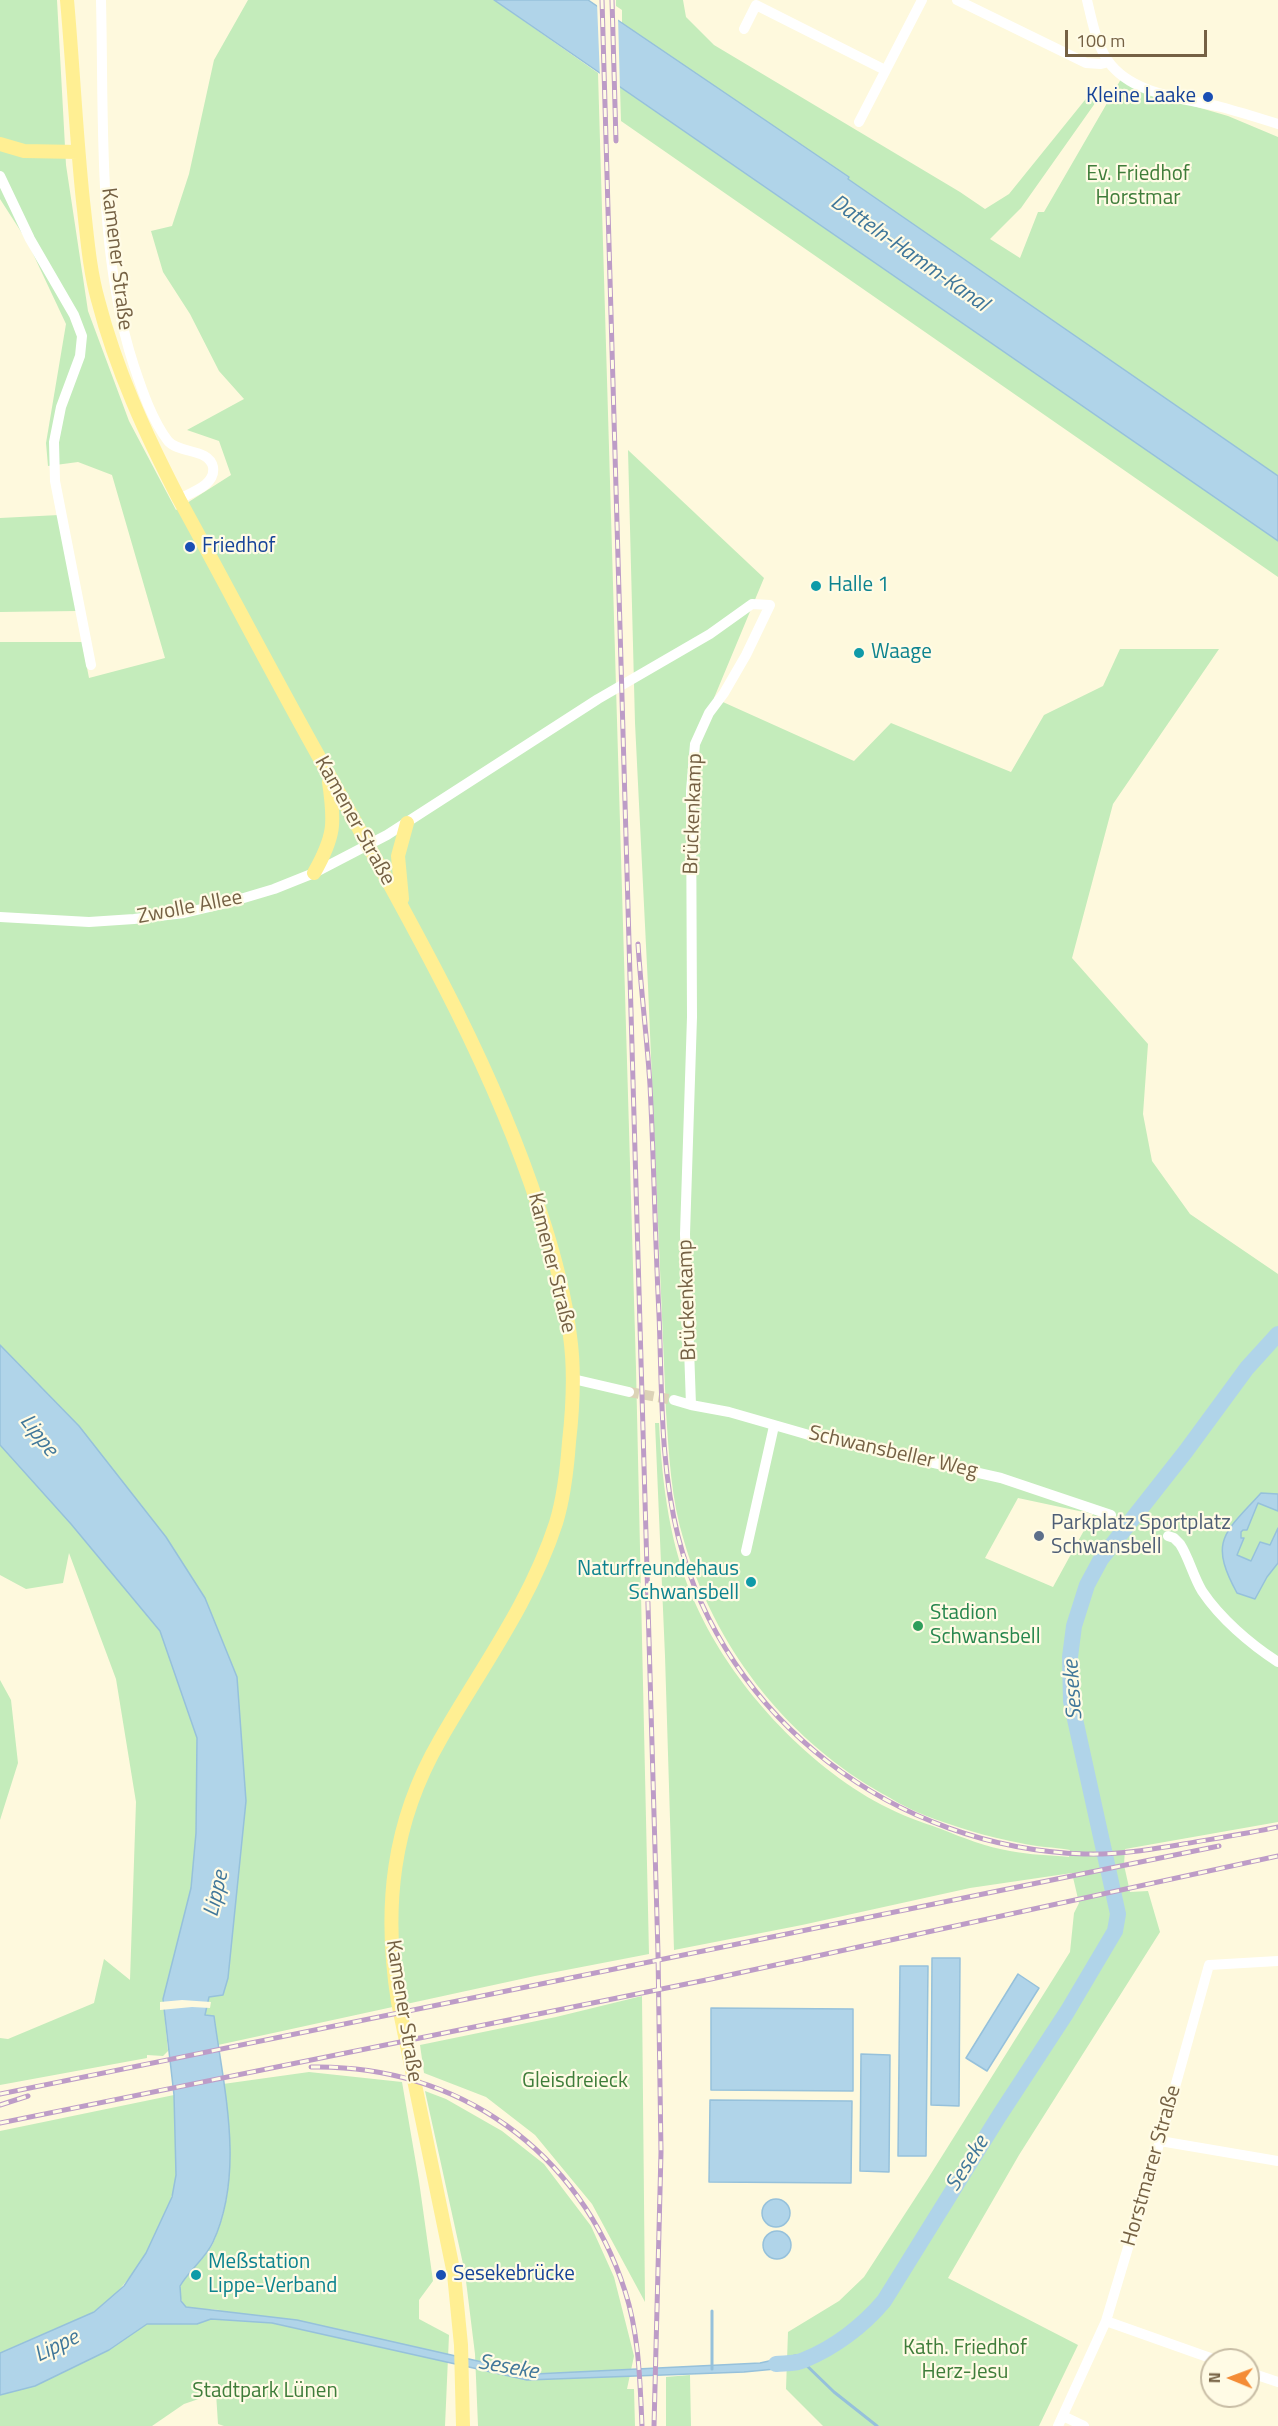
<!DOCTYPE html>
<html>
<head>
<meta charset="utf-8">
<style>
	body { margin:0 }
	#map { position:relative; width:1278px; height:2426px; overflow:hidden; background:#fef9dd; font-family:"Titillium Web",sans-serif }
	canvas { display:block }
	.north { position:absolute; left:1200px; top:2348px; width:60px; height:60px; box-sizing:border-box; background:#fffbe5; border:2px solid #c8bda5; border-radius:50%; rotate:271deg; font-size:16px; font-weight:700; line-height:24px; text-align:center; color:#756144 }
	.north::after { content:''; display:block; margin:auto; width:21px; height:27px; background:#f48c36; clip-path:polygon(50% 0,100% 100%,50% 72%,0 100%) }
	.scale { position:absolute; left:1065px; top:30px; width:142px; height:27px; box-sizing:border-box; border:3px solid #756144; border-top:0; padding-left:8px; font-size:18px; line-height:21px; white-space:nowrap; color:#756144; -webkit-text-stroke:4px #fffbe5; paint-order:stroke }
</style>
</head>
<body>
<div id="map">
<canvas width="1278" height="2426"></canvas>
<div class="north">N</div>
<div class="scale">100 m</div>
</div>
<script>
const g = document.querySelector('canvas').getContext('2d');
g.lineJoin = 'round';
function fill(path, color) {
  g.fillStyle = color;
  g.fill(path, 'evenodd');
}
function stroke(path, color, width, dash) {
  g.strokeStyle = color;
  g.lineWidth = width;
  g.lineCap = dash ? 'butt' : 'round';
  g.setLineDash(dash || []);
  g.stroke(path);
}
function drawText(font, color, halo, rows, align = 'center') {
  g.font = font + ' "Titillium Web",sans-serif';
  g.lineWidth = 4.5;
  g.setLineDash([]);
  g.textBaseline = 'middle';
  g.strokeStyle = halo;
  g.fillStyle = color;
  for (const [text, x, y, turn = 0] of rows) {
    g.save();
    g.translate(x, y);
    g.rotate((+turn || 0) * Math.PI / 180);
    g.textAlign = isNaN(turn) ? turn : align;
    if (halo) g.strokeText(text, 0, 0);
    g.fillText(text, 0, 0);
    g.restore();
  }
}
const green = new Path2D(`
	M 0,0 L 57,0 L 66,165 L 88,311 L 129,421 L 176,510 L 231,475 L 219,441 L 187,430 L 244,399 L 219,371 L 190,314 L 163,272 L 151,231 L 172,226 L 189,174 L 214,60 L 248,0 L 494,0 L 598,73 L 636,1368 L 649,1954 L 535,1976 L 218,2045 L 214,2017 L 205,2016 L 246,1801 L 166,1537 L 79,1426 L 0,1345 L 0,642 L 82,642 L 89,678 L 165,658 L 112,475 L 78,462 L 48,466 L 46,443 L 66,324 L 27,241 L 0,199 Z
	M 616,0 L 683,0 L 686,17 L 714,45 L 960,192 L 985,209 L 1009,194 L 1089,95 L 1098,99 L 1021,208 L 990,239 L 1020,258 L 1038,212 L 1044,212 L 1121,79 L 1142,91 L 1228,116 L 1278,137 L 1278,476 L 847,179 L 848,177 L 622,24 L 622,10 L 616,6 Z
	M 620,87 L 1278,541 L 1278,577 L 621,121 Z
	M 628,450 L 764,578 L 714,698 L 854,761 L 891,723 L 1011,772 L 1044,715 L 1103,686 L 1120,649 L 1219,649 L 1113,804 L 1072,958 L 1148,1044 L 1143,1114 L 1152,1161 L 1190,1214 L 1278,1274 L 1278,1822 L 1125,1849 L 1124,1865 L 1130,1892 L 1148,1891 L 1160,1932 L 1019,2155 L 948,2278 L 1078,2345 L 1039,2426 L 823,2426 L 786,2389 L 788,2332 L 839,2301 L 864,2277 L 927,2180 L 1070,1952 L 1074,1913 L 1079,1903 L 1072,1873 L 970,1888 L 802,1925 L 674,1950 L 665,1656 L 655,1423 L 659,1423 C 662,1484 670,1549 696,1605 C 732,1685 805,1764 882,1805 C 901,1815 921,1822 941,1829 C 963,1838 987,1847 1010,1851 C 1030,1855 1050,1855 1069,1857 L 1070,1850 C 1054,1847 1036,1847 1020,1843 C 988,1837 955,1827 924,1815 C 908,1809 892,1799 876,1790 C 783,1735 714,1645 684,1541 C 671,1499 669,1455 666,1411 L 648,986 L 635,723 ZM 1018,1498 L 1093,1514 L 1053,1587 L 985,1558 Z
	M 59,515 L 77,611 L 0,612 L 0,518 Z
	M 0,1445 L 71,1524 L 160,1631 L 197,1738 L 196,1833 L 191,1888 L 163,1999 L 168,2051 L 163,2056 L 147,2055 L 147,2058 L 0,2085 L 0,2038 L 8,2039 L 94,2003 L 104,1959 L 130,1980 L 136,1802 L 116,1679 L 69,1553 L 63,1583 L 26,1589 L 0,1575 Z
	M 0,1680 L 11,1700 L 18,1763 L 0,1820 Z
	M 642,1996 L 645,2302 L 592,2204 L 535,2135 L 486,2097 L 424,2073 L 420,2045 L 556,2017 Z
	M 309,2072 L 402,2082 L 419,2181 L 433,2281 L 419,2300 L 419,2319 L 449,2335 L 445,2426 L 224,2426 L 218,2424 L 216,2393 L 184,2404 L 152,2426 L 0,2426 L 0,2395 L 35,2386 L 109,2350 L 147,2324 L 195,2324 L 220,2310 L 186,2308 C 167,2283 197,2266 211,2247 C 214,2242 216,2236 218,2230 C 236,2183 229,2133 223,2084 Z
	M 425,2091 L 446,2099 L 502,2131 L 544,2164 L 591,2226 L 614,2277 L 630,2340 L 634,2356 L 627,2389 L 634,2389 L 635,2426 L 478,2426 L 475,2354 L 465,2273 Z
	M 174,2095 C 174,2120 180,2153 176,2178 C 169,2220 131,2290 93,2312 C 65,2329 30,2340 0,2353 L 0,2131 Z
	M 690,2375 L 691,2426 L 666,2426 L 666,2377 Z`);
const water = new Path2D(`
	M 494,0 L 588,0 L 849,177 L 848,179 L 1278,476 L 1278,541 Z
	M 0,1345 L 79,1426 L 166,1537 L 205,1598 L 237,1677 L 246,1801 L 228,1978 L 223,1995 L 209,1997 L 205,2015 L 214,2016 C 224,2090 245,2172 213,2242 C 206,2258 189,2270 180,2286 L 181,2301 L 186,2307 L 297,2320 L 535,2374 L 760,2363 L 796,2355 L 796,2367 L 744,2372 L 527,2380 L 272,2323 L 211,2319 L 197,2324 L 147,2324 L 109,2350 L 35,2386 L 0,2395 L 0,2353 L 94,2312 L 124,2286 L 146,2253 L 172,2197 L 176,2175 L 174,2095 L 163,1999 L 191,1888 L 196,1833 L 197,1738 L 160,1631 L 71,1524 L 0,1445 Z
	M 1261,1493 L 1278,1494 L 1278,1511 L 1258,1503 L 1247,1530 L 1243,1530 L 1241,1532 L 1241,1538 L 1244,1538 L 1237,1555 L 1251,1561 L 1260,1542 L 1270,1545 L 1278,1528 L 1278,1563 L 1267,1577 L 1255,1599 L 1237,1593 C 1208,1540 1225,1533 1261,1493 Z
	M 932,1958 L 960,1958 L 959,2106 L 931,2105 Z
	M 900,1966 L 928,1966 L 926,2156 L 898,2156 Z
	M 1018,1974 L 1039,1988 L 987,2071 L 966,2058 Z
	M 711,2008 L 853,2009 L 853,2091 L 711,2090 Z
	M 861,2054 L 890,2055 L 889,2172 L 860,2171 Z
	M 710,2100 L 852,2101 L 851,2183 L 709,2182 Z
	M762 2213a14 14 0 1 1 28 0a14 14 0 1 1-28 0Z
	M763 2245a14 14 0 1 1 28 0a14 14 0 1 1-28 0Z`);
const pier = new Path2D(`
	M 597,3 L 618,17 L 620,90 L 600,78 Z
	M 182,2000 L 211,2002 L 210,2008 L 192,2007 L 160,2010 L 160,2002 Z`);
const stream = new Path2D(`
	M 802,2361 L 834,2392 L 877,2426
	M 712,2369 L 712,2311`);
const river = new Path2D(`
	M 776,2364 C 785,2363 796,2364 804,2360 C 834,2348 863,2326 884,2301 L 999,2116 L 1067,2012 L 1115,1931 L 1118,1914 L 1071,1701 L 1070,1657 L 1074,1626 L 1087,1585 L 1101,1559 L 1186,1451 L 1247,1368 L 1278,1334`);
const minorTunnel = new Path2D(`
	M 629,1392 L 674,1400`);
const minor = new Path2D(`
	M 101,0 C 104,118 97,254 134,366 C 142,390 152,420 168,441 C 179,454 209,448 213,467 C 216,485 192,492 179,499
	M 957,0 L 1086,63 L 1101,64 L 1109,62
	M 1087,0 C 1092,21 1096,43 1108,61 C 1132,95 1183,98 1221,107 C 1240,112 1259,118 1278,124
	M 744,29 L 756,5 L 885,70
	M 859,122 L 922,0
	M 0,176 L 30,239 L 74,315 L 82,336 L 80,356 L 61,407 L 54,442 L 55,481 L 91,665
	M 0,917 L 89,922 L 134,919 L 184,913 L 227,903 L 274,889 L 314,873 L 387,835 L 598,699 L 710,634 L 752,604 L 770,605 L 746,655 L 724,693 L 709,713 L 695,744 L 691,791 L 692,1017 L 685,1234 L 691,1405
	M 573,1379 L 629,1392
	M 674,1400 L 691,1405 L 729,1412 L 809,1435 L 1001,1478 L 1111,1515
	M 1168,1536 L 1174,1538 L 1180,1544 C 1189,1558 1193,1576 1202,1591 C 1220,1618 1250,1644 1278,1662
	M 746,1551 L 774,1426
	M 1160,2141 L 1278,2161
	M 1106,2321 L 1216,2360
	M 1248,2372 L 1278,2382
	M 1063,2416 L 1084,2426
	M 1058,2426 L 1106,2321 L 1160,2141 L 1209,1965 L 1278,1961`);
const major = new Path2D(`
	M 67,0 C 73,67 76,134 83,201 C 87,234 89,268 98,300 C 116,370 146,435 179,499 C 229,590 277,683 328,773 C 406,914 489,1055 539,1208 C 553,1250 565,1293 570,1336 C 575,1371 573,1407 569,1442 C 567,1470 564,1497 556,1523 C 530,1603 481,1668 440,1740 C 392,1823 383,1908 398,2002 L 454,2274 L 461,2345 L 463,2426
	M 0,144 L 24,151 L 78,152
	M 314,873 C 335,836 335,823 329,782
	M 402,899 L 398,856 L 407,823`);
const rail = new Path2D(`
	M 602,0 L 658,1953 L 661,2152 L 654,2426
	M 612,0 L 616,141
	M 638,944 C 641,991 647,1038 650,1085 C 654,1161 655,1238 659,1314 C 662,1388 660,1464 678,1536 C 725,1721 896,1848 1085,1854 C 1116,1855 1147,1850 1178,1845 C 1212,1839 1245,1834 1278,1827
	M 311,2067 C 458,2064 580,2151 625,2291 C 639,2334 640,2381 642,2426
	M 0,2094 L 1219,1846
	M 0,2105 L 28,2096
	M 0,2123 L 711,1979 L 1278,1856`);
const markers = [
	[1208,97,6,"#1a4fb4"],
	[190,547,6,"#1a4fb4"],
	[816,586,6,"#0f9aa8"],
	[859,653,6,"#0f9aa8"],
	[1039,1536,6,"#5c6f8a"],
	[751,1582,6,"#0f9aa8"],
	[918,1626,6,"#2e9e5b"],
	[196,2275,6,"#0f9aa8"],
	[441,2275,6,"#1a4fb4"]
];
const transitNames = [
	["Kleine Laake",1196,97,"right"],
	["Friedhof",202,547],
	["Sesekebrücke",453,2275]
];
const parkNames = [
	["Ev. Friedhof",1138,175],
	["Horstmar",1138,199],
	["Gleisdreieck",575,2082],
	["Kath. Friedhof",965,2349],
	["Herz-Jesu",965,2373],
	["Stadtpark Lünen",265,2392]
];
const streetNames = [
	["Kamener Straße",116,259,83],
	["Brückenkamp",694,814,-88],
	["Kamener Straße",354,821,61],
	["Zwolle Allee",190,908,-11],
	["Kamener Straße",551,1263,76],
	["Brückenkamp",688,1300,-92],
	["Schwansbeller Weg",893,1453,13],
	["Kamener Straße",403,2011,81],
	["Horstmarer Straße",1152,2166,-74]
];
const cultureNames = [
	["Halle 1",828,586],
	["Waage",871,653],
	["Naturfreundehaus",739,1570,"right"],
	["Schwansbell",739,1594,"right"],
	["Meßstation",208,2263],
	["Lippe-Verband",208,2287]
];
const serviceNames = [
	["Parkplatz Sportplatz",1051,1524],
	["Schwansbell",1051,1548]
];
const leisureNames = [
	["Stadion",930,1614],
	["Schwansbell",930,1638]
];
const waterNames = [
	["Datteln-Hamm-Kanal",909,254,35],
	["Lippe",38,1436,52],
	["Seseke",1074,1690,-94],
	["Lippe",217,1894,-77],
	["Seseke",968,2164,-58],
	["Lippe",57,2347,-26],
	["Seseke",508,2368,10]
];
fill(green, '#c4ecbb');
fill(water, '#b0d4e9');
stroke(water, '#96c1db', 1.5);
fill(pier, '#fef9dd');
stroke(stream, '#96c1db', 3);
stroke(river, '#b0d4e9', 16);
stroke(minorTunnel, '#dcd3b7', 10, [10, 5]);
stroke(minor, '#fff', 10);
stroke(major, '#ffef93', 14);
stroke(rail, '#bd9cc7', 5);
stroke(rail, '#fffbe5', 3, [9]);
for (const [x, y, r, color] of markers) {
  const dot = new Path2D();
  dot.arc(x, y, r, 0, 2 * Math.PI);
  g.fillStyle = color;
  g.fill(dot);
  stroke(dot, '#fffbe5', 2);
}
drawText('21px', '#164399', '#fffbe5', transitNames, 'left');
drawText('21px', '#3f7d3a', '#fffbe5', parkNames);
drawText('21px', '#756144', '#fffbe5', streetNames);
drawText('21px', '#0d838f', '#fffbe5', cultureNames, 'left');
drawText('21px', '#4e5e75', '#fffbe5', serviceNames, 'left');
drawText('21px', '#27864d', '#fffbe5', leisureNames, 'left');
drawText('italic 22px', '#40779a', '#fffbe5', waterNames);
</script>
</body>
</html>
